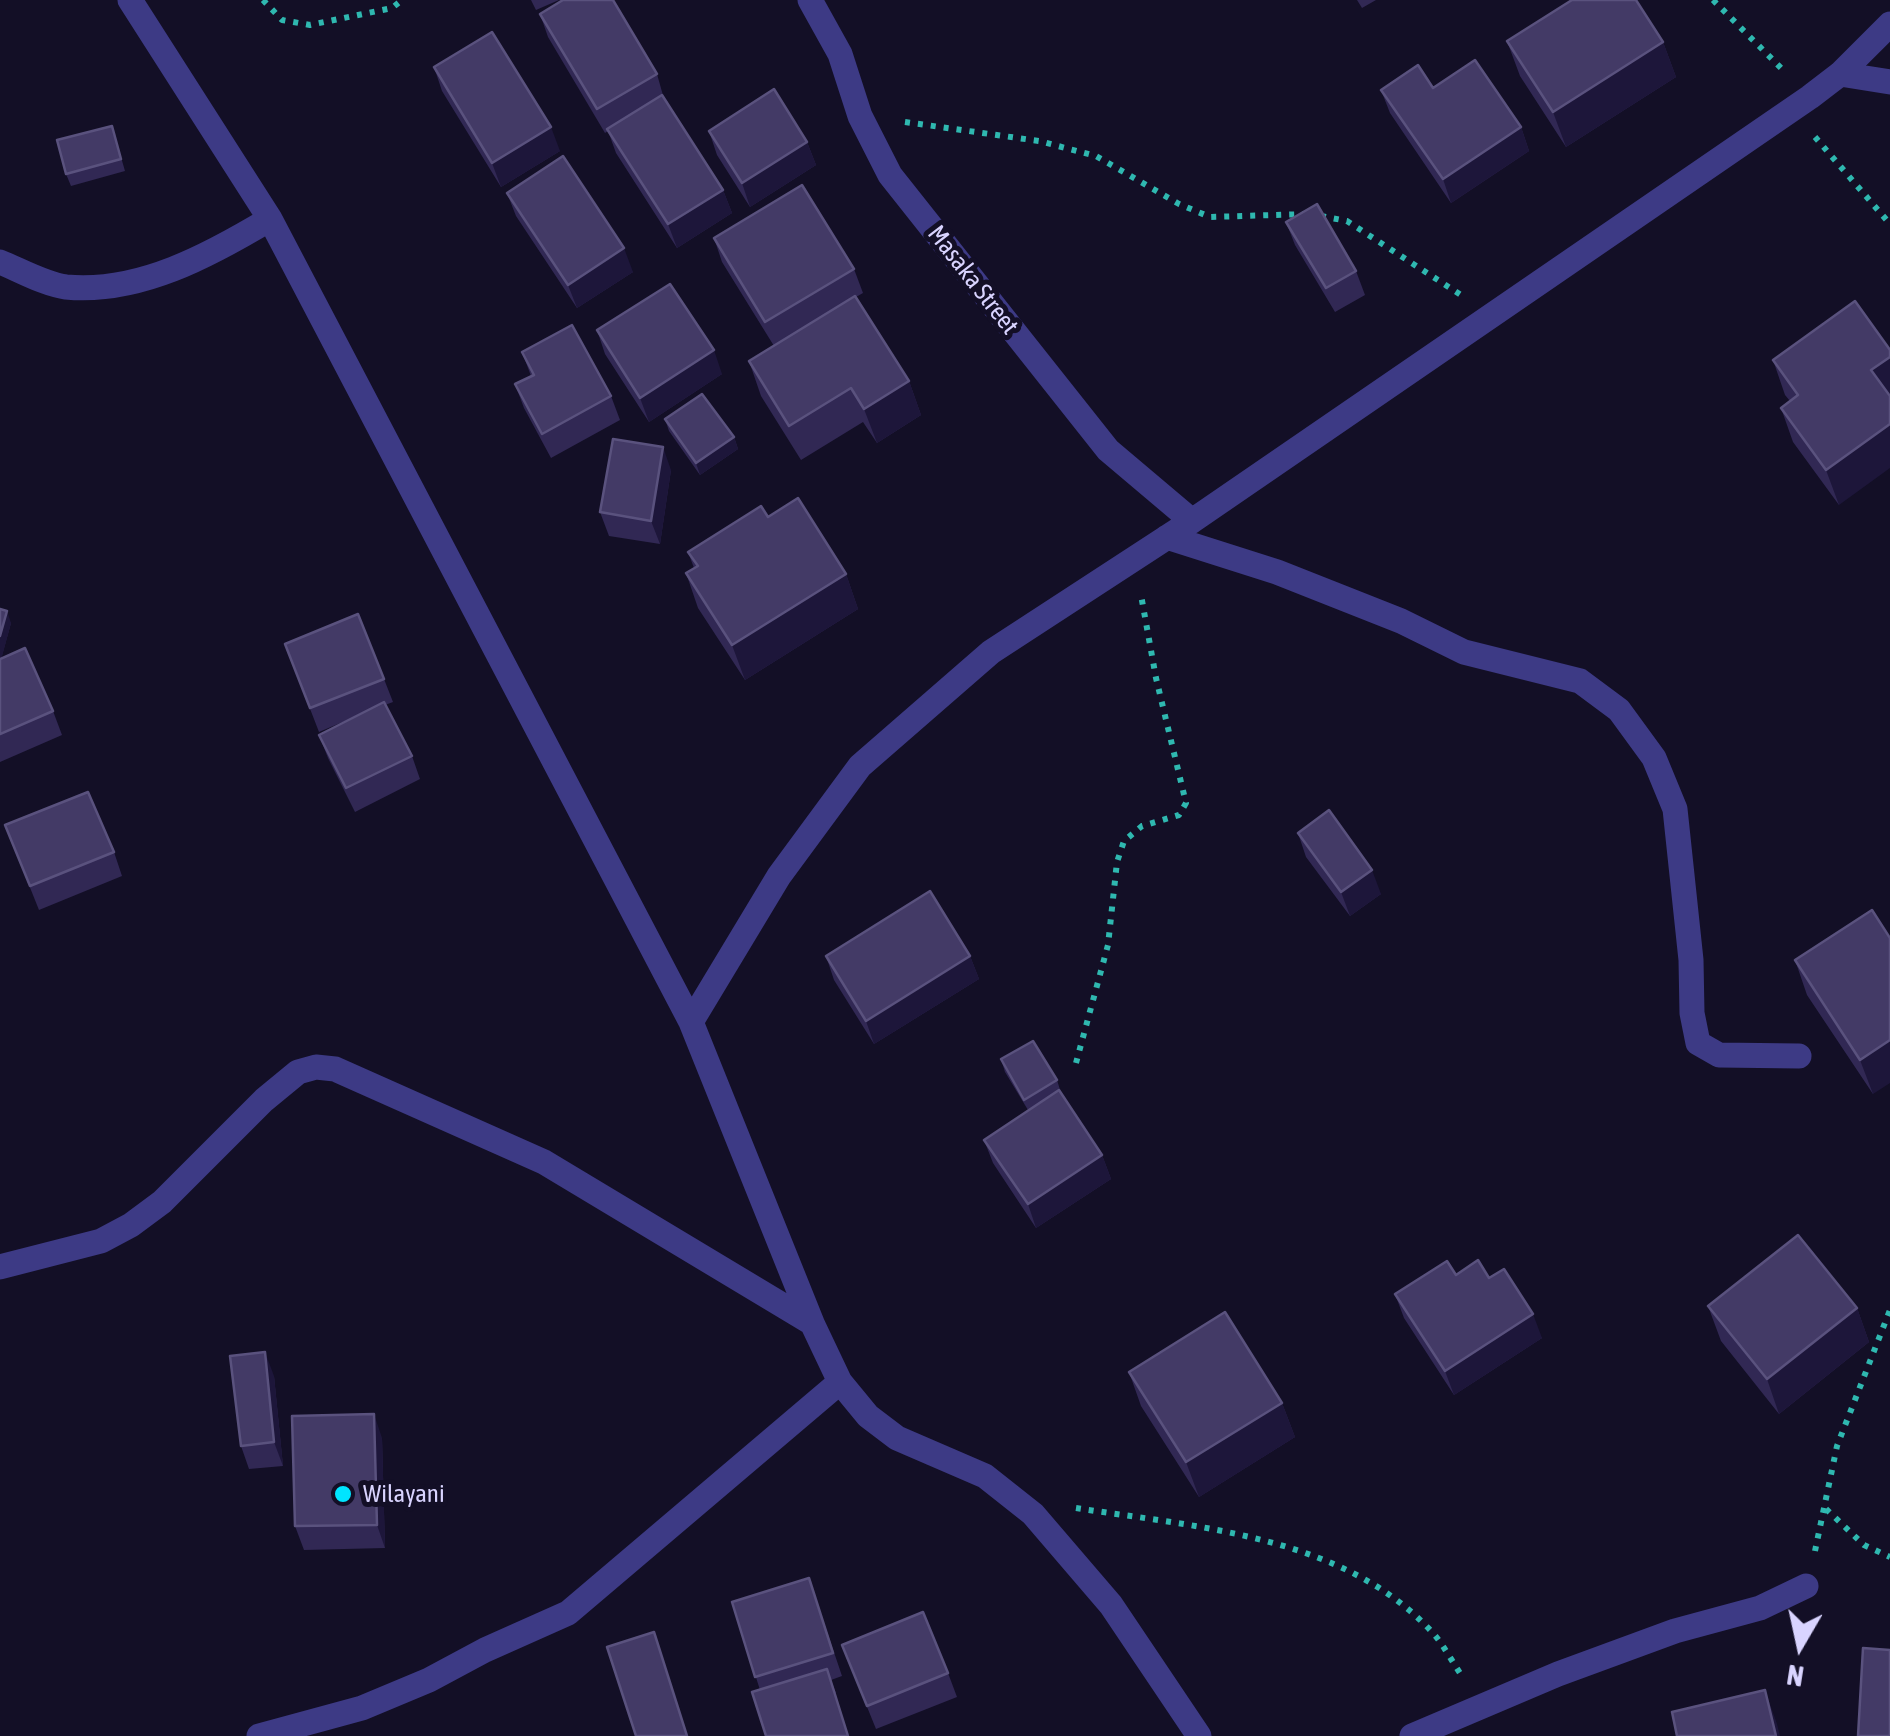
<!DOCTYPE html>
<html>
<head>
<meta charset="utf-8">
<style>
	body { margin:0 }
	#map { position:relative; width:1890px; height:1736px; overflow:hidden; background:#130f26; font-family:"Asap Condensed",sans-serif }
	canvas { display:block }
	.north { position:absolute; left:1750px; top:1596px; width:100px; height:100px; -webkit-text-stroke:8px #130f26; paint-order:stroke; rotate:189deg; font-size:28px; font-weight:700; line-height:40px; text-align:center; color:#d9d4ff }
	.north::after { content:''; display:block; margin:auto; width:35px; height:45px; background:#d9d4ff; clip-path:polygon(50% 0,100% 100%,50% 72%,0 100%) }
</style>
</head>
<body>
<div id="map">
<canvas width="1890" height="1736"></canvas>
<div class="north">N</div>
</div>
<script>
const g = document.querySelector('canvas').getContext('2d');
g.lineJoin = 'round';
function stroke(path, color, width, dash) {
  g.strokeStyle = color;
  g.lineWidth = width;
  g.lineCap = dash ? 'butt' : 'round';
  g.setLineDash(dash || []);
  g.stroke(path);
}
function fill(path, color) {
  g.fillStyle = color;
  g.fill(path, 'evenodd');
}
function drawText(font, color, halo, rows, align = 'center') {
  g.font = font + ' "Asap Condensed",sans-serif';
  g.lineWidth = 10;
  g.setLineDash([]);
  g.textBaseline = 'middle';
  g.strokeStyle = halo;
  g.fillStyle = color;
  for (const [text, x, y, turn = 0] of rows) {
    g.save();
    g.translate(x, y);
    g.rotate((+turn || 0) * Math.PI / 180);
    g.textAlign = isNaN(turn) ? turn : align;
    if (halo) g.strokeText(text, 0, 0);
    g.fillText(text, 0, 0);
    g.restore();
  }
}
const path = new Path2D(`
	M 263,0 L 282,20 L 310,25 L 392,8 L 402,0
	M 1713,0 L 1786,73
	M 905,122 L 1039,141 L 1096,156 L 1179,204 L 1210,217 L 1308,214
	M 1815,137 L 1890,224
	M 1321,216 L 1347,221 L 1461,295
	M 1076,1063 L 1108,945 L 1117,862 L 1124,841 L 1142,826 L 1179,815 L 1186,803 L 1156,678 L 1141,595
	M 1076,1508 C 1197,1527 1344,1536 1432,1632 C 1444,1645 1452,1662 1462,1676
	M 1826,1509 L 1864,1545 L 1890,1557
	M 1815,1551 L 1837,1446 L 1890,1310`);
const minor = new Path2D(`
	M 130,0 L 270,219 L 691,1022 L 812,1323 L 840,1382 L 868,1416 L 897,1438 L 985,1476 L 1033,1514 L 1111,1605 L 1199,1736
	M 810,0 L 840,54 L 860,116 L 890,175 L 1108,450 L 1192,521
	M 1840,74 L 1890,82
	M 0,262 C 20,270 44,284 66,287 C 139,294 210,255 270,219
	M 1167,537 L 1277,572 L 1401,621 L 1464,652 L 1580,681 L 1619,710 L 1654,758 L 1675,809 L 1691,960 L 1692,1013 L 1698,1043 L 1719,1055 L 1799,1056
	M 691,1022 L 779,876 L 860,766 L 991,652 L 1192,521 L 1810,97 L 1840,74 L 1890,24
	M 0,1267 L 101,1241 L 131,1225 L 162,1202 L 264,1100 L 298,1072 L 316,1067 L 335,1069 L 544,1162 L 812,1323
	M 259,1736 L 362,1708 L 429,1680 L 485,1650 L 568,1613 L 840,1382
	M 1412,1736 L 1558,1674 L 1675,1631 L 1760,1608 L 1806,1586`);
const wall = new Path2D(`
	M 531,0 L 559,0 L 536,10 Z
	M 1357,0 L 1376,0 L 1362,8 Z
	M 540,14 L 657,74 L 664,99 L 723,190 L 732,213 L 677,248 L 616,153 L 608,131 L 605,133 L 548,37 Z
	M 1507,41 L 1663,42 L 1676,77 L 1566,147 L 1520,76 Z
	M 434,67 L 560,151 L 501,187 L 442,91 Z
	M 1433,88 L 1521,127 L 1529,151 L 1451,203 L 1390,113 L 1381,90 Z
	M 112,126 L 125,171 L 71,186 L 66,174 Z
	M 709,131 L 807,142 L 816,165 L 750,207 L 717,155 Z
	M 507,193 L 633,272 L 577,308 L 516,216 Z
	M 1286,222 L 1356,271 L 1365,295 L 1335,312 L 1295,245 Z
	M 714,238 L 854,269 L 863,293 L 856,297 L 909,381 L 921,415 L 877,443 L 863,422 L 801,460 L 761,396 L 749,361 L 774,346 L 722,262 Z
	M 1855,301 L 1839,505 L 1793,442 L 1781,408 L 1790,401 L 1785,395 L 1773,360 Z
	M 597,330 L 722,374 L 649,422 L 605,354 Z
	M 522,352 L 611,396 L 620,420 L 551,458 L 524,408 L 515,384 L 531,376 Z
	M 665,419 L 734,437 L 738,449 L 700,475 L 669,431 Z
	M 671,470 L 660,544 L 609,536 L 600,512 Z
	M 768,517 L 846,574 L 858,609 L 745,680 L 698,608 L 686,573 L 694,568 L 688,552 Z
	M 0,609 L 11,623 L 1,659 L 53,711 L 62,735 L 0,762 Z
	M 285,644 L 384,679 L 393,702 L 385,705 L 412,756 L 420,779 L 355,812 L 328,758 L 319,735 L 345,721 L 319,732 Z
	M 5,825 L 114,852 L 122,876 L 39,910 Z
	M 1298,833 L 1381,894 L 1350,916 L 1306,857 Z
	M 1890,938 L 1873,1094 L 1807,995 L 1795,960 Z
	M 826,956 L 970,956 L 979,979 L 874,1044 L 834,980 Z
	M 1001,1059 L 1057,1080 L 1061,1093 L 1102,1155 L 1111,1179 L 1036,1228 L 993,1163 L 984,1140 L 1028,1110 L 1005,1072 Z
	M 1456,1275 L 1489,1278 L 1542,1338 L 1454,1395 L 1404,1318 L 1395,1294 Z
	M 1708,1306 L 1857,1308 L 1869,1342 L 1779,1414 L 1721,1341 Z
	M 1129,1372 L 1282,1403 L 1295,1437 L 1199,1497 L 1141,1406 Z
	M 274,1376 L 283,1466 L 249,1469 L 241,1446 Z
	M 382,1438 L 385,1548 L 304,1550 L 295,1526 Z
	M 809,1578 L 842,1676 L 831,1680 L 836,1693 L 760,1690 L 732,1602 Z
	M 842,1645 L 948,1673 L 957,1697 L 876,1729 Z`);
const shadedWall = new Path2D(`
	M 1663,42 L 1676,77 L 1566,147 L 1553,112 Z
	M 551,127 L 560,151 L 501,187 L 492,163 Z
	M 1521,127 L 1529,151 L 1451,203 L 1443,179 Z
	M 807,142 L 816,165 L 750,207 L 742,183 Z
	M 723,190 L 732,213 L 677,248 L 668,224 Z
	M 624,248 L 633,272 L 577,308 L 568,285 Z
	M 714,350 L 722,374 L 649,422 L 640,398 Z
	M 1890,357 L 1890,400 L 1871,370 Z
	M 909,381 L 921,415 L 877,443 L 864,409 Z
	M 1890,424 L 1890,468 L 1839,505 L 1826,470 Z
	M 734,437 L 738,449 L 700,475 L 696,463 Z
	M 663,447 L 671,470 L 660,544 L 651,521 Z
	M 846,574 L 858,609 L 745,680 L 732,645 Z
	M 7,611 L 11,623 L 0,664 L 0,636 Z
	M 1372,870 L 1381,894 L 1350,916 L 1341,892 Z
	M 970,956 L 979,979 L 874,1044 L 866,1021 Z
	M 1890,1040 L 1890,1083 L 1873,1094 L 1860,1060 Z
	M 1102,1155 L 1111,1179 L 1036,1228 L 1028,1204 Z
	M 1857,1308 L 1869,1342 L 1779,1414 L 1767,1379 Z
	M 1533,1314 L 1542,1338 L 1454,1395 L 1445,1371 Z
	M 265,1352 L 274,1376 L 283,1466 L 274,1442 Z
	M 1282,1403 L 1295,1437 L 1199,1497 L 1186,1462 Z
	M 374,1414 L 382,1438 L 385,1548 L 377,1525 Z
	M 1765,1690 L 1777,1724 L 1780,1736 L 1776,1736 Z`);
const building = new Path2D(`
	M 563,0 L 613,0 L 657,74 L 597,109 L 540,14 Z
	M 1572,0 L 1636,0 L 1663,42 L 1553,112 L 1507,41 Z
	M 492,32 L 551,127 L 492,163 L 434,67 Z
	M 1475,60 L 1521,127 L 1443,179 L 1381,90 L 1418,65 L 1433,88 Z
	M 774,89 L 807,142 L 742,183 L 709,131 Z
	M 662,95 L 723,190 L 668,224 L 607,129 Z
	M 112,126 L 121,159 L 66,174 L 57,140 Z
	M 563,156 L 624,248 L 568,285 L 507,193 Z
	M 802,185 L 854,269 L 765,322 L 714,238 Z
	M 1317,204 L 1356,271 L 1326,288 L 1286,222 Z
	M 670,284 L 714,350 L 640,398 L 597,330 Z
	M 855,296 L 909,381 L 864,409 L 851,388 L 789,426 L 749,361 Z
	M 1855,301 L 1890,350 L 1890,357 L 1871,370 L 1890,396 L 1890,424 L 1826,470 L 1781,408 L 1798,395 L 1773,360 Z
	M 572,325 L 611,396 L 542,434 L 515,384 L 534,375 L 522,352 Z
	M 702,394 L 734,437 L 696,463 L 665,419 Z
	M 613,439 L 663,447 L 651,521 L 600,512 Z
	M 798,498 L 846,574 L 732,645 L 686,573 L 698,566 L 688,552 L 761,506 L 768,517 Z
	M 0,609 L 7,611 L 0,636 Z
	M 358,614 L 384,679 L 310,708 L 285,644 Z
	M 25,648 L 53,711 L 0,734 L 0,659 Z
	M 384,702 L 412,756 L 346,788 L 319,735 Z
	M 88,792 L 114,852 L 30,886 L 5,825 Z
	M 1329,810 L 1372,870 L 1341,892 L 1298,833 Z
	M 930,891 L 970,956 L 866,1021 L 826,956 Z
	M 1872,910 L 1890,938 L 1890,1040 L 1860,1060 L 1795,960 Z
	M 1033,1041 L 1057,1080 L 1024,1100 L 1001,1059 Z
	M 1059,1090 L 1102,1155 L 1028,1204 L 984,1140 Z
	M 1798,1235 L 1857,1308 L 1767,1379 L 1708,1306 Z
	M 1478,1260 L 1489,1278 L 1504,1269 L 1533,1314 L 1445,1371 L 1395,1294 L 1447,1261 L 1456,1275 Z
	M 1225,1312 L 1282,1403 L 1186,1462 L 1129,1372 Z
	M 265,1352 L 274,1442 L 241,1446 L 230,1356 Z
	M 374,1414 L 377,1525 L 295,1526 L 292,1416 Z
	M 809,1578 L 833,1653 L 755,1677 L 732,1602 Z
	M 923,1612 L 948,1673 L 867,1706 L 842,1645 Z
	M 654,1632 L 687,1736 L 636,1736 L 607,1647 Z
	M 1863,1648 L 1890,1650 L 1890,1736 L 1858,1736 Z
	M 827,1669 L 848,1736 L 766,1736 L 752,1692 Z
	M 1765,1690 L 1776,1736 L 1677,1736 L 1672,1712 Z`);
const markers = [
	[343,1494,10,"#00e5ff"]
];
const streetNames = [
	["Masaka Street",973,280,52]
];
const poiNames = [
	["Wilayani",363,1494]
];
stroke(path, '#2fb8b0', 6, [5, 8]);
stroke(minor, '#3d3a85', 25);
fill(wall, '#312854');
fill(shadedWall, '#1d163a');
fill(building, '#433a66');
stroke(building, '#5a527e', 2.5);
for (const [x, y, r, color] of markers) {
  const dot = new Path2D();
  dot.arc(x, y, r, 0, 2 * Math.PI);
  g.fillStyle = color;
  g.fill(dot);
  stroke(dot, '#130f26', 4);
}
drawText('25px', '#d9d4ff', '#130f26', streetNames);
drawText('25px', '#d9d4ff', '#130f26', poiNames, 'left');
</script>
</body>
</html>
